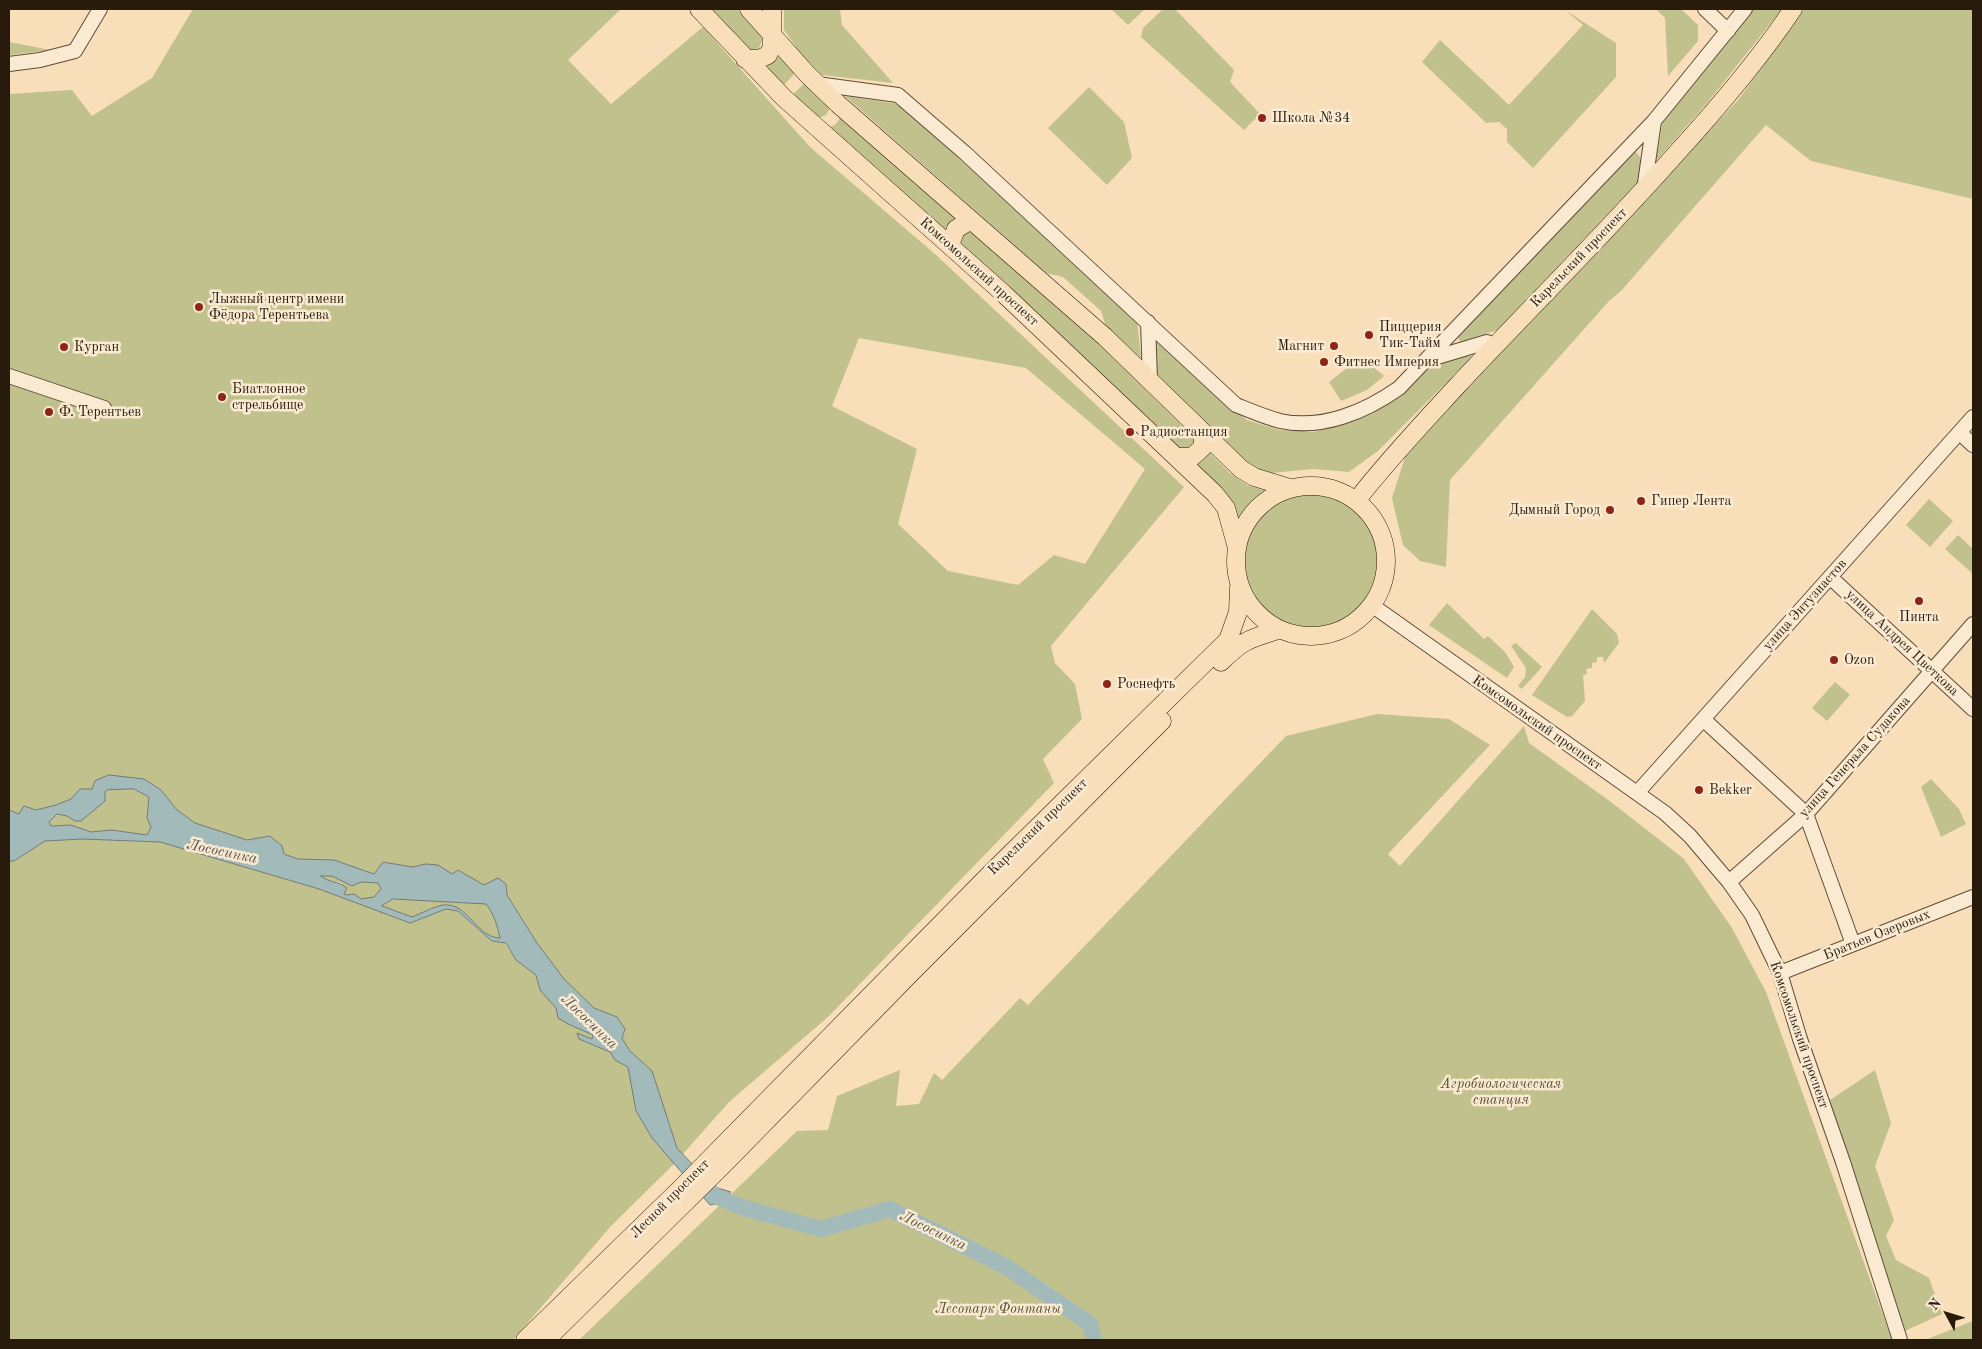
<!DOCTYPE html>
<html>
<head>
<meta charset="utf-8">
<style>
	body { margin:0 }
	#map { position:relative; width:1982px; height:1349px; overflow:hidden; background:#f8dfba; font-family:"Old Standard TT",serif }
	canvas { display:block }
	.frame { position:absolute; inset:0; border:10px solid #291b0b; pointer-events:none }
	.north { position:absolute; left:1922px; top:1289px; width:50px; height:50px; -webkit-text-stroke:4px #faead2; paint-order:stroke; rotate:309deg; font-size:14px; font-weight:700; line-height:20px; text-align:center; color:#291b0b }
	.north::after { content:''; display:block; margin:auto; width:18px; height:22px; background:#291b0b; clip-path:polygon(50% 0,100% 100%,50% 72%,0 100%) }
</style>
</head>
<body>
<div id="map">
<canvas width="1982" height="1349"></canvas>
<div class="frame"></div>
<div class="north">N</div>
</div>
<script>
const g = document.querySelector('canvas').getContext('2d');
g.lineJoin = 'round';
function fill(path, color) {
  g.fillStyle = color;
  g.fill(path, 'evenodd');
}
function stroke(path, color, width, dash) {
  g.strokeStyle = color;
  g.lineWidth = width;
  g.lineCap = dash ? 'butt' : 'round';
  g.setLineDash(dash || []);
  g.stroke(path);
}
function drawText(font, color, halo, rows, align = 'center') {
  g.font = font + ' "Old Standard TT",serif';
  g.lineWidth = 5;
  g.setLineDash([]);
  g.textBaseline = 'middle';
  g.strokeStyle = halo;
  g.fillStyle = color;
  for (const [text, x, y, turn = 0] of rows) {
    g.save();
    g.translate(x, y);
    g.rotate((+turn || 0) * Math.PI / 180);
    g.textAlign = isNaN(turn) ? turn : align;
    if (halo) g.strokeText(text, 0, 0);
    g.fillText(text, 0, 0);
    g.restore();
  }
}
const green = new Path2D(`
	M 193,9 L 621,9 L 568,60 L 611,104 L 703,27 L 810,147 L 935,254 L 1184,487 L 1051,646 L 1055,663 L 1075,684 L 1082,719 L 1043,759 L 1054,783 L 828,1017 L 729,1102 L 683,1154 L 677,1148 L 652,1071 L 629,1050 L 622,1038 L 625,1029 L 617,1017 L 594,1008 L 564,979 L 537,943 L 507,895 L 506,884 L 484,885 L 458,870 L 452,874 L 426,864 L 412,867 L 383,862 L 374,874 L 334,860 L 298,859 L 284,854 L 270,836 L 247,840 L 195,823 L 177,810 L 161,790 L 144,779 L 93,789 L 80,789 L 71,799 L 56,805 L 19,814 L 9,810 L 9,94 L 72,90 L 92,116 L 152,78 ZM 859,338 L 1026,368 L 1145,469 L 1085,564 L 1054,555 L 1018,585 L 948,571 L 898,524 L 917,449 L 832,406 Z
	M 709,9 L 738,9 L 764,36 L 759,48 L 748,52 Z
	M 784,9 L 840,9 L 842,25 L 893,83 L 822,75 L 801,54 L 784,30 Z
	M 1111,9 L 1145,9 L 1128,25 Z
	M 1163,9 L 1175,9 L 1234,70 L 1230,82 L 1260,114 L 1244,130 L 1141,37 L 1143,28 Z
	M 1656,9 L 1681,9 L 1698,25 L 1698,41 L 1668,76 L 1665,18 Z
	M 1751,9 L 1782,9 L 1708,102 L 1656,161 L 1663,119 Z
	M 1804,9 L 1973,9 L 1973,199 L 1811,161 L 1766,125 L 1621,291 L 1609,301 L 1450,480 L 1446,567 L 1420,561 L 1403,545 L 1392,498 L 1407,451 L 1738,100 Z
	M 1565,10 L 1616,43 L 1616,77 L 1533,168 L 1507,142 L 1507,129 L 1499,122 L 1486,123 L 1422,62 L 1440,40 L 1509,105 L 1583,25 Z
	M 9,42 L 50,50 L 9,55 Z
	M 781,56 L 796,72 L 783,86 L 766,70 L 771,60 Z
	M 805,83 L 830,108 L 826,115 L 816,119 L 792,95 Z
	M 1089,87 L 1124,122 L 1132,158 L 1107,185 L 1048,128 Z
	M 845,96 L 899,104 L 1137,320 L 1141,358 L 1106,327 L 1101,311 L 1063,277 L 1046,273 Z
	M 841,116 L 1091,336 L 1230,473 L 1247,485 L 1269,492 L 1251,505 L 1238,524 L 1219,487 L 1075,350 L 946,232 L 826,129 L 836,124 Z
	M 1635,151 L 1641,158 L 1637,183 L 1498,330 L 1460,342 L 1457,334 Z
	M 1154,337 L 1212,392 L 1247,420 L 1279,430 L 1312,432 L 1354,421 L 1396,398 L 1432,363 L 1466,355 L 1473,356 L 1378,451 L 1349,472 L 1313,469 L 1272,473 L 1252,467 L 1155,374 Z
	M 1361,357 L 1384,376 L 1367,390 L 1341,401 L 1329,382 Z
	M1243 562a68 68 0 1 1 136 0a68 68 0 1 1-136 0Z
	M 1929,499 L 1953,521 L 1930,547 L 1906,525 Z
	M 1958,535 L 1973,549 L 1973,571 L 1972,573 L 1945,549 Z
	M 1447,603 L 1484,639 L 1488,636 L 1505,652 L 1514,667 L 1507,678 L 1429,625 Z
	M 1592,609 L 1617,634 L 1619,643 L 1604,663 L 1603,657 L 1597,657 L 1597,662 L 1592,663 L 1592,668 L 1586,669 L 1587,674 L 1583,675 L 1585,701 L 1572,716 L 1567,717 L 1532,695 Z
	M 1516,643 L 1542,667 L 1522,689 L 1518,686 L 1525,677 L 1526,668 L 1511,646 Z
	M 1835,682 L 1850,695 L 1827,721 L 1812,708 Z
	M 1377,714 L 1449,719 L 1490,745 L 1388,854 L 1400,866 L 1524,726 L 1529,743 L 1611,802 L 1684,859 L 1732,928 L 1766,992 L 1892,1340 L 579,1340 L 797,1131 L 828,1130 L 837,1096 L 900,1070 L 896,1106 L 919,1104 L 934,1073 L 942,1080 L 1020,998 L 1028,1005 L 1286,736 Z
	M 1931,779 L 1959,809 L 1966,824 L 1941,837 L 1921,787 Z
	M 134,789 L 149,797 L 147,818 L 151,827 L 147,835 L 111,830 L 91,832 L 71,825 L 51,826 L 49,822 L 57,814 L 67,816 L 75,821 L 107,790 Z
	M 82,839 L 160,842 L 319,889 L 410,923 L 446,909 L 458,911 L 492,941 L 505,943 L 516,960 L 536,975 L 540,990 L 556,1008 L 568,1024 L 593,1034 L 593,1040 L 579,1039 L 610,1052 L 615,1060 L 628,1067 L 636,1111 L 652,1138 L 675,1163 L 611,1226 L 513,1340 L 9,1340 L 9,861 L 14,861 L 45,841 Z
	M 321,876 L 332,876 L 352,886 L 361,882 L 378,883 L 381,889 L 374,897 L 361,899 L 354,894 L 345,895 L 344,894 L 342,883 L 325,880 Z
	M 393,899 L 486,904 C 494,914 497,925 500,938 C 477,937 468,902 443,905 C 433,907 422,913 412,917 L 382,906 Z
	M 1875,1070 L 1891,1123 L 1875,1166 L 1894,1220 L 1886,1236 L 1896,1260 L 1929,1278 L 1942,1314 L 1905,1331 L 1827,1102 Z
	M 1973,1321 L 1973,1340 L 1925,1340 Z`);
const water = new Path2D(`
	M 109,775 L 144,779 L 161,790 L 177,810 L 195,823 L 247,840 L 270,836 L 282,846 L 284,854 L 298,859 L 334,860 L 374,874 L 383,862 L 412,867 L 426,864 L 438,865 L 452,874 L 458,870 L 484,885 L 498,878 L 506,884 L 507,895 L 537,943 L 564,979 L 594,1008 L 617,1017 L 625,1029 L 622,1038 L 629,1050 L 652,1071 L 677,1148 L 714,1187 L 731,1192 L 719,1203 L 710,1205 L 652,1138 L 636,1111 L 628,1067 L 615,1060 L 610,1052 L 579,1039 L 577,1033 L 592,1039 L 593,1035 L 568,1024 L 558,1018 L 556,1008 L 540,990 L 536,975 L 516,960 L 506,943 L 492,941 L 458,911 L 446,909 L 410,923 L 319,889 L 160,842 L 82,839 L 45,841 L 14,861 L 9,861 L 9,810 L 19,814 L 24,806 L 36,810 L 56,805 L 71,799 L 80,789 L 92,789 L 95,781 ZM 134,789 L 149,797 L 147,818 L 151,827 L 147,835 L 111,830 L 91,832 L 71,825 L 51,826 L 49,822 L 57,814 L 67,816 L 75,821 L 81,821 L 105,801 L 105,792 L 107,790 ZM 321,876 L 332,876 L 352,886 L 361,882 L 378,883 L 381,889 L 374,897 L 361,899 L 354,894 L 346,895 L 344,894 L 347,888 C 339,881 329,883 321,876 ZM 393,899 L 486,904 C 494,914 497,925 500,938 C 477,938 468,902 443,905 C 433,907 422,913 412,917 L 382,906 Z`);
const river = new Path2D(`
	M 707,1187 L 715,1196 L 741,1207 L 821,1229 L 890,1209 L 1005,1266 L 1090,1324 L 1094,1340`);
const minor = new Path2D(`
	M 1705,9 L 1728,31
	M 9,64 L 40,60 L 75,51 L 100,9
	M 817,84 L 898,95 L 965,153 L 1236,405 C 1251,411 1265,417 1280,421 C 1322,430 1365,412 1399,388 L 1654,121 L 1745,9
	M 1644,190 L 1654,121
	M 1148,322 L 1150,380
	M 1427,360 L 1487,342 L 1495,346
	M 9,376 L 104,408
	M 1960,433 L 1973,445
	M 1830,577 L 1973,709
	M 1373,606 L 1665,813 L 1690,836 L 1729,882 L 1752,915 L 1780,973 L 1800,1039 L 1843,1162 L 1900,1340
	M 1703,719 L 1806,814 L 1853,944
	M 1637,793 L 1973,417
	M 1729,882 L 1806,814 L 1973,624
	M 1780,973 L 1973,897`);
const major = new Path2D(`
	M 699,9 L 784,98 L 1004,294 L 1215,494 L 1226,508 L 1237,548
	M 749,9 L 807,74 L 838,104 L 1105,337 L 1241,469 L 1254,477 L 1290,488
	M 745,59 L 759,59 L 768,55 L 772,47 L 772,9
	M 950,245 L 956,229 L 971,220
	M 1177,457 L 1192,457 L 1203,447 L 1203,433
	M1236 561a75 75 0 1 1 150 0a75 75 0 1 1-150 0Z
	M 1356,501 C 1387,461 1422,424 1456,387 C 1528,310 1604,235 1674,156 C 1717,109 1758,61 1793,9
	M 1221,662 C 1243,640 1249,639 1278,630
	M 525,1340 L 680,1189 L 993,871 L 1228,640 L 1238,612 L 1239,587
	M 546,1340 L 726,1162 L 910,974 L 1162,721`);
const markers = [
	[1262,118,5,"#8f2418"],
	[199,307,5,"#8f2418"],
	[1369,335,5,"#8f2418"],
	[1334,346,5,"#8f2418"],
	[64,347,5,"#8f2418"],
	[1324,362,5,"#8f2418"],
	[222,397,5,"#8f2418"],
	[49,412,5,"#8f2418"],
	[1130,432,5,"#8f2418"],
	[1641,501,5,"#8f2418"],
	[1610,510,5,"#8f2418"],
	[1919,601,5,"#8f2418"],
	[1834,660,5,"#8f2418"],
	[1107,684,5,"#8f2418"],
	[1699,790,5,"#8f2418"]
];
const poiNames = [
	["Школа №34",1272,118],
	["Лыжный центр имени",209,299],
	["Фёдора Терентьева",209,315],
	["Пиццерия",1379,327],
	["Тик-Тайм",1379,343],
	["Магнит",1324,346,"right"],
	["Курган",74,347],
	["Фитнес Империя",1334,362],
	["Биатлонное",232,389],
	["стрельбище",232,405],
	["Ф. Терентьев",59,412],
	["Радиостанция",1140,432],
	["Гипер Лента",1651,501],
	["Дымный Город",1600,510,"right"],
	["Пинта",1919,617,"center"],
	["Ozon",1844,660],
	["Роснефть",1117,684],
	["Bekker",1709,790]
];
const streetNames = [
	["Карельский проспект",1579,258,-46],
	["Комсомольский проспект",979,272,42],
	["улица Энтузиастов",1805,605,-48],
	["улица Андрея Цветкова",1902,643,43],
	["Комсомольский проспект",1537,723,35],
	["улица Генерала Судакова",1855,757,-48],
	["Карельский проспект",1038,827,-44],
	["Братьев Озеровых",1877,935,-22],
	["Комсомольский проспект",1799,1035,71],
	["Лесной проспект",670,1199,-45]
];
const parkNames = [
	["Агробиологическая",1501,1084],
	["станция",1501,1100],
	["Лесопарк Фонтаны",998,1309]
];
const waterNames = [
	["Лососинка",222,852,12],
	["Лососинка",589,1022,44],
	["Лососинка",933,1231,26]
];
fill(green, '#c1c18d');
fill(water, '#a3babb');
stroke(water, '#727a75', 1);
stroke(river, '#a3babb', 16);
stroke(minor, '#5d4c37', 16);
stroke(major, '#291b0b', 19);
stroke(minor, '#faead2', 14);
stroke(major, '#f8dfba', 18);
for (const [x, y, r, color] of markers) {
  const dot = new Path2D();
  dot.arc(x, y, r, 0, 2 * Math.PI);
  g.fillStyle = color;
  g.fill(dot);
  stroke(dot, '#faead2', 2);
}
drawText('14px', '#291b0b', '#faead2', poiNames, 'left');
drawText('14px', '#291b0b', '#faead2', streetNames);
drawText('italic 14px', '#574d32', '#faead2', parkNames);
drawText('italic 15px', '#545349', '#faead2', waterNames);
</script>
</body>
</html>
